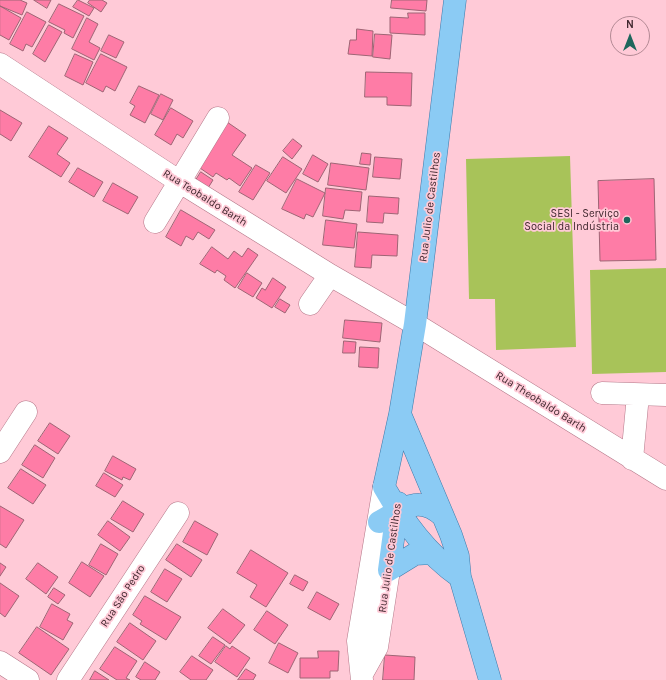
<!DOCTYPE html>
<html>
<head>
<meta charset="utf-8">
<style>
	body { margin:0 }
	#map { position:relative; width:666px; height:680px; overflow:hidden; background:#ffcad7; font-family:Karla,sans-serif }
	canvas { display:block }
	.north { position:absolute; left:610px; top:16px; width:40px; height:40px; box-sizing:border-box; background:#ffcad7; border:1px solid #b38994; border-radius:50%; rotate:0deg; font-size:11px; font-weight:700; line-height:16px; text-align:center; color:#41282f }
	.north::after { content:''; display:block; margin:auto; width:14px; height:18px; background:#1e665c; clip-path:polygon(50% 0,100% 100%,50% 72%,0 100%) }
</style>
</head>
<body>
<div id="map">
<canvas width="666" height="680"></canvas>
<div class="north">N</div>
</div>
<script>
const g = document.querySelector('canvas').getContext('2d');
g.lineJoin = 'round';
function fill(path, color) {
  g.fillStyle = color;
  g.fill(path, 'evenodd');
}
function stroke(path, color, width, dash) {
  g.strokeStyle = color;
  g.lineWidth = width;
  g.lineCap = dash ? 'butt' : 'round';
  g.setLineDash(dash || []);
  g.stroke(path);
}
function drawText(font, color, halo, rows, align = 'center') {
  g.font = font + ' Karla,sans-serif';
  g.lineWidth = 3.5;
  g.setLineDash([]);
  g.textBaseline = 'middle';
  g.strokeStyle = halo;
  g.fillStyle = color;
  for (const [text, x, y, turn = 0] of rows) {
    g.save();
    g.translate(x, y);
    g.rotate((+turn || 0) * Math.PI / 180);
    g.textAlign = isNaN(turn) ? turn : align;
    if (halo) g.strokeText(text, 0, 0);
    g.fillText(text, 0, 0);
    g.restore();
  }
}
const green = new Path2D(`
	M 570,156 L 576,347 L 496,350 L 495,299 L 469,299 L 466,159 Z
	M 666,268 L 666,372 L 592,374 L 590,270 Z`);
const building = new Path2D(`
	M 0,0 L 20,0 L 27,3 L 22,15 L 0,6 Z
	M 34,0 L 51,0 L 47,8 Z
	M 78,0 L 94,8 L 89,16 L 73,7 Z
	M 90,0 L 102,0 L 107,3 L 101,12 L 88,3 Z
	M 392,0 L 427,0 L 426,11 L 391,8 Z
	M 59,4 L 84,16 L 73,38 L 64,33 L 65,30 L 49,22 Z
	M 0,6 L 21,18 L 9,40 L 0,35 Z
	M 27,12 L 46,22 L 32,47 L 26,44 L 23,51 L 10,44 Z
	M 408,13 L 425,13 L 425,35 L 390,33 L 390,17 L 408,18 Z
	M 87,18 L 98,24 L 89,42 L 100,48 L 94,60 L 72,49 Z
	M 49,25 L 62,32 L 45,62 L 33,54 Z
	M 357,29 L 373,31 L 372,56 L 348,54 L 350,40 L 356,40 Z
	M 375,34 L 392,35 L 390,59 L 373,57 Z
	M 109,35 L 124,42 L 116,58 L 101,51 Z
	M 75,54 L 93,62 L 83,85 L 65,76 Z
	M 101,54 L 127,67 L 115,91 L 106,86 L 103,92 L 86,83 Z
	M 366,72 L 412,73 L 411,106 L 387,105 L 387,97 L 365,97 Z
	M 139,86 L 159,95 L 145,123 L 130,115 L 135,106 L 130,103 Z
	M 161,94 L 173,100 L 163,120 L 151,114 Z
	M 171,108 L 193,121 L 183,138 L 177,134 L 171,145 L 155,135 Z
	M 0,110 L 22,123 L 11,141 L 0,134 Z
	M 227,122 L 246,135 L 232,155 L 252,168 L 240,186 L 229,178 L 227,180 L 216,173 L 213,177 L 197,166 Z
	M 49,126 L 68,138 L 57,154 L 70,163 L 61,177 L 29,157 Z
	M 293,139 L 302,146 L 292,159 L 283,151 Z
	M 362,153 L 371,154 L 370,165 L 360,164 Z
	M 313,155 L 328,164 L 318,182 L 303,174 Z
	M 283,157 L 302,169 L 286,193 L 267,181 Z
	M 375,157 L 402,159 L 400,179 L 373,177 Z
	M 331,163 L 369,168 L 366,190 L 328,185 Z
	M 256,165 L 270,173 L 253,200 L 239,192 Z
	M 78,168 L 103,182 L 94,197 L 69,182 Z
	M 201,172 L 213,180 L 208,188 L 196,180 Z
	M 297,179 L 325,193 L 313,217 L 306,214 L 304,219 L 282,209 Z
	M 654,179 L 656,260 L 600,261 L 598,181 Z
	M 113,183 L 138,197 L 128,214 L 103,201 Z
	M 326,188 L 362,192 L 360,211 L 345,210 L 343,219 L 323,216 Z
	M 369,196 L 399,198 L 398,214 L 384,213 L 383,223 L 367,222 Z
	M 181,210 L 215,230 L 209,239 L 198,232 L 193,240 L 186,236 L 181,246 L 166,237 Z
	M 326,220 L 357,224 L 354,248 L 323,245 Z
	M 358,232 L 398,235 L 397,256 L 372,255 L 371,268 L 355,267 Z
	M 212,247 L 228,259 L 234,251 L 242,257 L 248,248 L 258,255 L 235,288 L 224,280 L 226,276 L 217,270 L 215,273 L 200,264 Z
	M 247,273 L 262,283 L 253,297 L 238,288 Z
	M 273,278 L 286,287 L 272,308 L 256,298 L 262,288 L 265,290 Z
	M 280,299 L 290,305 L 285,313 L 275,307 Z
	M 345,320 L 382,323 L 380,342 L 343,338 Z
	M 344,341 L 356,342 L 355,353 L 343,353 Z
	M 360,347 L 379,348 L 378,368 L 359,367 Z
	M 50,423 L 70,436 L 58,454 L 38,441 Z
	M 35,445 L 55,458 L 43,478 L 22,465 Z
	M 113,456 L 136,469 L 130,480 L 123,477 L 122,480 L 105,471 Z
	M 21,469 L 46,485 L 33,504 L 8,488 Z
	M 104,473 L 123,485 L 115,497 L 96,486 Z
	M 123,501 L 144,514 L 133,532 L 111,519 Z
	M 0,506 L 24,520 L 6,548 L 0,544 Z
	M 108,521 L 130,537 L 120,551 L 98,535 Z
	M 195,521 L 218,534 L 207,555 L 183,542 Z
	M 101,544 L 118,554 L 106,575 L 89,565 Z
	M 177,544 L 202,560 L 191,577 L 166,560 Z
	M 251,550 L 288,573 L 266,607 L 250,597 L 257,585 L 237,573 Z
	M 82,562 L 104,576 L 90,597 L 69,583 Z
	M 0,563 L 6,567 L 0,576 Z
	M 38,563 L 58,577 L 46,594 L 26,579 Z
	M 165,569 L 182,579 L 167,602 L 151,592 Z
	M 295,575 L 308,582 L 303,591 L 290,584 Z
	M 0,583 L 19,596 L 5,617 L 0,613 Z
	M 54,588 L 65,595 L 58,604 L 48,597 Z
	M 317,592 L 339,604 L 330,620 L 308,608 Z
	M 145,596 L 181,617 L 166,640 L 140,624 L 142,621 L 133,615 Z
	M 52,604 L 70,614 L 67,620 L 73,623 L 63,640 L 40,627 Z
	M 223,609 L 245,625 L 230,644 L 208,628 Z
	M 267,611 L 288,625 L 275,644 L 254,630 Z
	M 130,623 L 156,641 L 143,660 L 117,642 Z
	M 37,627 L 69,649 L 51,675 L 19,653 Z
	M 213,637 L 225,645 L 211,664 L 199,656 Z
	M 279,643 L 298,653 L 288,673 L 269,663 Z
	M 226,646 L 230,649 L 232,646 L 250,658 L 237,677 L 215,662 Z
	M 115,647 L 137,661 L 126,678 L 130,680 L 117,680 L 100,669 Z
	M 318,651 L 339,651 L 338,671 L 330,671 L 330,678 L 300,678 L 300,658 L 318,658 Z
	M 385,655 L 415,657 L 414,680 L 383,680 Z
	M 192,656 L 213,670 L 206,680 L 191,680 L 180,672 Z
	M 145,662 L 160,672 L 155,680 L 141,680 L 136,677 Z
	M 246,669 L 256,675 L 253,680 L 238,680 Z
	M 95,671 L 109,680 L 90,680 Z`);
const minor = new Path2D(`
	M 0,64 L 180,182 L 330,275 L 415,324 L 666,479
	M 155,222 L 218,118
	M 310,304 L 330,275
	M 602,393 L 666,395
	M 0,452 L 26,412
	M 632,459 L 638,395
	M 0,662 L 28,680
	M 362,674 L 377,647 L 389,570
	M 68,680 L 178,513
	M 362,680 L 358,641 L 384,487`);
const major = new Path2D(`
	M 455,0 L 415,324 L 400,414 L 384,487 C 404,522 427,554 460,577
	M 400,414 L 451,535 L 458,556 L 460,577 L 490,680
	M 379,522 C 403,509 418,494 443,516
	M 389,570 L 398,503
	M 389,570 L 415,554 L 432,553`);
const markers = [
	[627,220,4,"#1e665c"]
];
const streetNames = [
	["Rua Teobaldo Barth",205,198,32],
	["Rua Julio de Castilhos",430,207,-83],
	["Rua Theobaldo Barth",541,402,32],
	["Rua Julio de Castilhos",390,558,-82],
	["Rua São Pedro",123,596,-57]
];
const poiNames = [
	["SESI - Serviço",619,214],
	["Social da Indústria",619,227]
];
fill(green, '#a8c359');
fill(building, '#fe7ca6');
stroke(building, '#9e6474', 1);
stroke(minor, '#b47788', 23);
stroke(major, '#3f7baa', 23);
stroke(minor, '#fff', 22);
stroke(major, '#8bcbf4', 22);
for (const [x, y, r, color] of markers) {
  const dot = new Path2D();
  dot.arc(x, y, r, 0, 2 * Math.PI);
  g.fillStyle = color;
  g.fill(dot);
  stroke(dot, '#ffcad7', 1.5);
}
drawText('11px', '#41282f', '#ffcad7', streetNames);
drawText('11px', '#41282f', '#ffcad7', poiNames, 'right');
</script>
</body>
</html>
